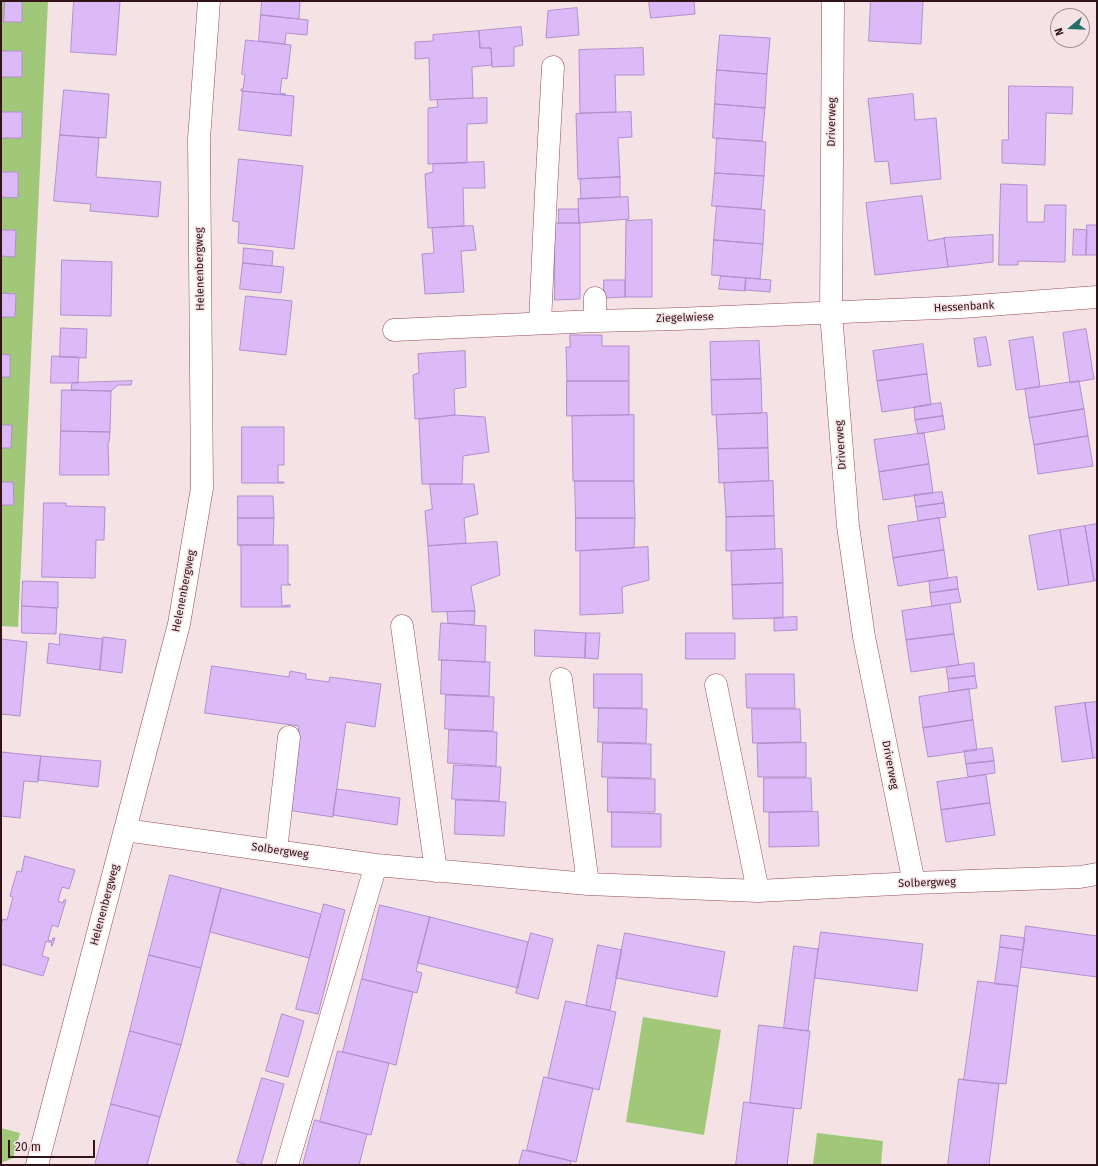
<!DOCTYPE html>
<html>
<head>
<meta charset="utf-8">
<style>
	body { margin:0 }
	#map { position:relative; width:1098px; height:1166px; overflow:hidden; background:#f4e2e4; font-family:"Fira Sans",sans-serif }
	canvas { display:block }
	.frame { position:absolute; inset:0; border:2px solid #311318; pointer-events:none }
	.north { position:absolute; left:1050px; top:8px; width:40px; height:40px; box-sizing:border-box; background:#f4e2e4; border:1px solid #a68f92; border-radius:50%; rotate:251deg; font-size:11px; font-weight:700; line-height:16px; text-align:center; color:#311318 }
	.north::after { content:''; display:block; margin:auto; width:14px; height:18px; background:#246e6a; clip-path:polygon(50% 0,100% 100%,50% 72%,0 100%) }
	.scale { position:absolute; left:8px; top:1140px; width:87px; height:18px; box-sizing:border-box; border:2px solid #311318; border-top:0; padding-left:5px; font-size:12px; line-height:14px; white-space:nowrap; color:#311318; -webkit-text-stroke:3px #f4e2e4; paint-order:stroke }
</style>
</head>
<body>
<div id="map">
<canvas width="1098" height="1166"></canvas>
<div class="frame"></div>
<div class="north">N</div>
<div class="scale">20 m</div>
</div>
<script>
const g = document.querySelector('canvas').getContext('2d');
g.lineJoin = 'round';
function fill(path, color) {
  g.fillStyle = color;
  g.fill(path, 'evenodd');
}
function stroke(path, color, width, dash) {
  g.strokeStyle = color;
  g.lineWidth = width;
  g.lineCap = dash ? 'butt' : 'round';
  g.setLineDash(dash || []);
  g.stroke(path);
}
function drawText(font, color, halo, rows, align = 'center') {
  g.font = font + ' "Fira Sans",sans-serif';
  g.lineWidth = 3;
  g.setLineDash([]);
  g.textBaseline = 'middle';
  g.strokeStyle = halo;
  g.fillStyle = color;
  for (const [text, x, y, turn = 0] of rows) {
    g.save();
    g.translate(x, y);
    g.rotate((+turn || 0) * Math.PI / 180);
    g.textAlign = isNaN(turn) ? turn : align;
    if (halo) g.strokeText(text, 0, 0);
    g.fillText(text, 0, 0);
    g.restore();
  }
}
const green = new Path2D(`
	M 1,1 L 48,1 L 18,627 L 1,626 Z
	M 643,1017 L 721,1030 L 704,1135 L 626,1122 Z
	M 1,1128 L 20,1133 L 13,1158 L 1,1163 Z
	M 817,1133 L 883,1141 L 881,1165 L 813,1165 Z`);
const building = new Path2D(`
	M 5,1 L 22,1 L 22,22 L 4,22 Z
	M 74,1 L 120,1 L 116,55 L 71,52 Z
	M 262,1 L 300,1 L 299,19 L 261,15 Z
	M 649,1 L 694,1 L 695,14 L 651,18 Z
	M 871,1 L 923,1 L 921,44 L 869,41 Z
	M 577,8 L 579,35 L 546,38 L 548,11 Z
	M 261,15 L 308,20 L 307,35 L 286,33 L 285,44 L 259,41 Z
	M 521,27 L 523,45 L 514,47 L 514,66 L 492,67 L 491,48 L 480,48 L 479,31 Z
	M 479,31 L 480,48 L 491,48 L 492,65 L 472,67 L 473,98 L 430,100 L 429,58 L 415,59 L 415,42 L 433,41 L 433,35 Z
	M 720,35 L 770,38 L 767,74 L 717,70 Z
	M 246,40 L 291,45 L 287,79 L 282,78 L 280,93 L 286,94 L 285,95 L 241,91 L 241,89 L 243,89 L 245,75 L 242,74 Z
	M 643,48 L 644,75 L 615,75 L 616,112 L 580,113 L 579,50 Z
	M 2,51 L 22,51 L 22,77 L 2,77 Z
	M 717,70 L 767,74 L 765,108 L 715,104 Z
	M 1009,86 L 1073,87 L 1072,114 L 1046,113 L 1045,165 L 1002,163 L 1002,140 L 1008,140 Z
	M 64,90 L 109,94 L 106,138 L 60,135 Z
	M 243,91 L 294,96 L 291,136 L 239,130 Z
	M 913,94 L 915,120 L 936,118 L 941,179 L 891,184 L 888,161 L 875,162 L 868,99 Z
	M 487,98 L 487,123 L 467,124 L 467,163 L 428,164 L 428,108 L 438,107 L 437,100 Z
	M 715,104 L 765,108 L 762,141 L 713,138 Z
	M 1,112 L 22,112 L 22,138 L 1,138 Z
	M 631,112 L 632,137 L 618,138 L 620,177 L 578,179 L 576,114 Z
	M 60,135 L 99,138 L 96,177 L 161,182 L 158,217 L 90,211 L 91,204 L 54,201 Z
	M 717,138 L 766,142 L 764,176 L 715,173 Z
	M 239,159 L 303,166 L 294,249 L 238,243 L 239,222 L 233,221 Z
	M 484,162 L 485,188 L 463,188 L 464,226 L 428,228 L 425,174 L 433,172 L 433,164 Z
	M 1,172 L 18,172 L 18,198 L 1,197 Z
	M 715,173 L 764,176 L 761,209 L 712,206 Z
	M 620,177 L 620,197 L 581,199 L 580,179 Z
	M 1001,184 L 1027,185 L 1027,222 L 1044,222 L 1045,205 L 1066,205 L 1065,262 L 1018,261 L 1018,265 L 999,265 Z
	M 922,196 L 928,241 L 944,238 L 948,267 L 875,275 L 866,203 Z
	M 628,197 L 629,219 L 579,223 L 578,199 Z
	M 717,206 L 765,210 L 763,244 L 714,240 Z
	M 559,209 L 578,209 L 579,223 L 559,223 Z
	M 652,220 L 652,297 L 625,297 L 626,221 Z
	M 555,223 L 580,223 L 580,299 L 555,300 Z
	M 1087,225 L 1097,225 L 1097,255 L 1086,255 Z
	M 473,226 L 476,250 L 461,251 L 464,292 L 425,294 L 422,254 L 434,253 L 432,228 Z
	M 1074,229 L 1087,230 L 1086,255 L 1073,255 Z
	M 1,230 L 16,230 L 15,257 L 1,256 Z
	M 993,235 L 993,262 L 948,267 L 944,238 Z
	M 714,240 L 763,244 L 760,279 L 712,275 Z
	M 244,248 L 273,251 L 272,266 L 243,263 Z
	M 62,260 L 112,262 L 111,316 L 61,315 Z
	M 243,263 L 284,267 L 281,293 L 240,289 Z
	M 721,276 L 746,278 L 745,291 L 719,289 Z
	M 746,278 L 771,280 L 770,292 L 745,290 Z
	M 604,280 L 625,280 L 625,297 L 604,298 Z
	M 1,293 L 16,294 L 15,317 L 1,317 Z
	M 246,296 L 292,301 L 286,355 L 240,350 Z
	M 61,328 L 87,329 L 86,358 L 60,357 Z
	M 1086,329 L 1094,379 L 1070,383 L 1063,333 Z
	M 570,335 L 602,335 L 602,346 L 629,346 L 629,381 L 567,381 L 566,347 L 570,347 Z
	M 986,337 L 991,365 L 978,367 L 974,339 Z
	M 1033,337 L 1040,387 L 1016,390 L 1009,341 Z
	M 759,341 L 761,379 L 711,380 L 710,342 Z
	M 923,344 L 927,374 L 877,381 L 873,351 Z
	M 465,351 L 466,387 L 454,389 L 455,415 L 415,419 L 413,375 L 419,373 L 418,354 Z
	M 1,354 L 10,355 L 10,377 L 1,377 Z
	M 52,356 L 79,357 L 78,383 L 51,383 Z
	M 927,374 L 931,405 L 882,412 L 877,381 Z
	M 761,379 L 762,413 L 712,415 L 711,380 Z
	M 132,381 L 131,385 L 118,385 L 111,391 L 71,390 L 72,383 Z
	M 567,381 L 629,381 L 629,415 L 567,416 Z
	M 1079,381 L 1084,409 L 1029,418 L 1025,389 Z
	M 62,390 L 111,391 L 110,432 L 61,431 Z
	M 941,403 L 943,416 L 915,420 L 914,407 Z
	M 1084,409 L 1088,436 L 1034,445 L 1029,418 Z
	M 767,413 L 768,448 L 718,449 L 716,415 Z
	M 455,415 L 485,417 L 489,452 L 463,456 L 462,484 L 422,484 L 419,420 Z
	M 634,415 L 634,481 L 573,481 L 572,416 Z
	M 943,416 L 945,429 L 918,434 L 915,420 Z
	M 1,425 L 12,425 L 11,448 L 1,448 Z
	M 242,427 L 284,427 L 284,465 L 278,465 L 278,482 L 284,482 L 284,483 L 242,483 Z
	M 61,431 L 110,432 L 109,442 L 108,442 L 109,475 L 60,475 Z
	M 924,433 L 929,464 L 879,472 L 874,440 Z
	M 1088,436 L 1093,466 L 1038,474 L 1034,445 Z
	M 768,448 L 769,481 L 719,483 L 718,449 Z
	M 929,464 L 933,493 L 883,500 L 879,472 Z
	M 575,481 L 634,481 L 635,518 L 576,518 Z
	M 773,481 L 774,516 L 726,517 L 724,483 Z
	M 1,482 L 13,482 L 14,505 L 1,505 Z
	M 430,484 L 474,484 L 478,514 L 464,518 L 466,543 L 428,546 L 425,511 L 432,509 Z
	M 942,492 L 944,503 L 916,507 L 914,495 Z
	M 238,496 L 273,496 L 274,518 L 238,518 Z
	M 44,503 L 66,503 L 66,506 L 105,507 L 104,540 L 96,540 L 95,578 L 42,577 Z
	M 944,503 L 946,517 L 918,521 L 916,507 Z
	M 774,516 L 775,549 L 726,551 L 726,517 Z
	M 238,518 L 274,518 L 273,545 L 238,545 Z
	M 576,518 L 635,518 L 634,548 L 576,551 Z
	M 939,518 L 944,550 L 893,558 L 888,526 Z
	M 1097,524 L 1097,580 L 1094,581 L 1085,526 Z
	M 1085,526 L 1094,581 L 1069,585 L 1060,530 Z
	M 1060,530 L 1069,585 L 1038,590 L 1029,536 Z
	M 497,542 L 500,575 L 471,586 L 475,611 L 432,612 L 428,546 Z
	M 240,545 L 288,545 L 288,584 L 290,584 L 291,585 L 281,585 L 282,606 L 290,605 L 290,607 L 241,607 L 241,546 L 240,546 Z
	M 648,547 L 649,580 L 622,587 L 623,613 L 580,615 L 580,551 Z
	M 782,549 L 783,583 L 732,585 L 731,551 Z
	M 944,550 L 948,578 L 898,586 L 893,558 Z
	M 957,577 L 958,589 L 930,593 L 929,581 Z
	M 23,581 L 58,582 L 58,608 L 22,606 Z
	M 783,583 L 783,618 L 733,619 L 732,585 Z
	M 958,589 L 961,602 L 932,606 L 930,593 Z
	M 950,604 L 954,634 L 906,640 L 902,611 Z
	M 22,606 L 57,608 L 56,634 L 22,633 Z
	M 475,611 L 474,625 L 448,623 L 447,612 Z
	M 797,617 L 797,630 L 774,631 L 774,618 Z
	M 441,623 L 486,626 L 485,662 L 439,660 Z
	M 535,630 L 586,633 L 585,658 L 535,656 Z
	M 586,633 L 600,633 L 598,659 L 585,658 Z
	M 686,633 L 735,633 L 735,659 L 686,659 Z
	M 60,634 L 103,639 L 100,670 L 47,663 L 49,643 L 59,645 Z
	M 954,634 L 959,665 L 911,672 L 906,640 Z
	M 103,637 L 126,640 L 122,673 L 100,670 Z
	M 1,639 L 27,642 L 20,716 L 1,714 Z
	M 442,660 L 490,662 L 489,696 L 441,694 Z
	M 974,663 L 975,676 L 948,679 L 946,667 Z
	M 212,666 L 289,677 L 290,671 L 306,674 L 306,679 L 329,682 L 330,677 L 381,684 L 375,727 L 346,722 L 333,817 L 287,810 L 299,726 L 205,713 Z
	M 594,674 L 642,674 L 642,708 L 594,708 Z
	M 746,674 L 794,674 L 795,708 L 747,708 Z
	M 975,676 L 977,688 L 949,692 L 948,679 Z
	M 969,689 L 973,720 L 923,728 L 919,697 Z
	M 446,695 L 494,697 L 493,731 L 445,729 Z
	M 1097,702 L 1097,758 L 1093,758 L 1085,703 Z
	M 1085,703 L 1093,758 L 1062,762 L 1055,707 Z
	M 599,708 L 647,709 L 646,743 L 598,742 Z
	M 752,709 L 800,709 L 801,742 L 753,743 Z
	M 973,720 L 977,750 L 928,757 L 923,728 Z
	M 449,730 L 497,732 L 496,766 L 448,763 Z
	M 603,743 L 651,744 L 651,778 L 602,777 Z
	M 806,743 L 806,777 L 758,777 L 757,744 Z
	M 992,748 L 994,761 L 966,764 L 964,751 Z
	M 1,752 L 41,756 L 38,782 L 24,781 L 20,818 L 1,816 Z
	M 41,756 L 101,761 L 98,787 L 38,780 Z
	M 994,761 L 995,773 L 968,777 L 966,764 Z
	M 454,765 L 501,767 L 499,801 L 452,799 Z
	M 986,775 L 990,803 L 941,810 L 937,782 Z
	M 608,778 L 655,779 L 655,812 L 608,812 Z
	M 764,778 L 811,778 L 812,811 L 764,812 Z
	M 337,789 L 400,798 L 397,825 L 333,815 Z
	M 456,800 L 506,802 L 504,836 L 455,834 Z
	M 990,803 L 995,835 L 946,842 L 941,810 Z
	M 612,812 L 661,814 L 661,847 L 612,847 Z
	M 818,812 L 819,846 L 769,847 L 769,813 Z
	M 25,856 L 75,870 L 69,889 L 62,887 L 58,901 L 63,903 L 64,900 L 66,900 L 58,927 L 52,925 L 48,940 L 52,941 L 53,938 L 55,938 L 52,946 L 51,946 L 52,943 L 46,941 L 42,956 L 49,958 L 43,976 L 1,964 L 1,925 L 3,919 L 7,920 L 13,897 L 10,896 L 17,871 L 21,872 Z
	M 170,875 L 221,888 L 201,968 L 149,955 Z
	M 221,888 L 321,914 L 309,958 L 210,932 Z
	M 324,904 L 345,910 L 318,1014 L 296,1009 Z
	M 380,905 L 430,917 L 416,971 L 422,973 L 417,993 L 362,979 Z
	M 430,917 L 528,942 L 518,988 L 418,963 Z
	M 1026,926 L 1097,936 L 1097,977 L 1021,967 Z
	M 821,932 L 923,944 L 917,991 L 815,978 Z
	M 531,933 L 553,939 L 538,999 L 516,993 Z
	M 625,933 L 725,952 L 717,997 L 616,978 Z
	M 1001,935 L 1025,938 L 1023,950 L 1000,947 Z
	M 598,945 L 622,950 L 610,1010 L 586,1006 Z
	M 794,946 L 818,949 L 808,1031 L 784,1028 Z
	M 1000,947 L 1023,950 L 1018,986 L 995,984 Z
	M 149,955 L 201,968 L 181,1045 L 130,1031 Z
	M 362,979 L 413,992 L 396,1065 L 343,1052 Z
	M 978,981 L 1018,986 L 1006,1084 L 964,1080 Z
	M 566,1001 L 616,1012 L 599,1090 L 548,1078 Z
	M 282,1014 L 304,1021 L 288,1077 L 266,1071 Z
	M 759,1025 L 810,1031 L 801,1109 L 750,1103 Z
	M 130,1031 L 181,1045 L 160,1117 L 111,1104 Z
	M 338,1051 L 389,1063 L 371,1135 L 320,1122 Z
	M 544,1077 L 593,1088 L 576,1162 L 527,1150 Z
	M 262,1078 L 284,1084 L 261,1165 L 248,1165 L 237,1162 Z
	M 959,1079 L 999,1084 L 989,1165 L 948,1165 Z
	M 744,1102 L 794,1108 L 787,1165 L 736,1165 Z
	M 111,1104 L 160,1117 L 147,1165 L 95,1165 Z
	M 315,1120 L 367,1134 L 359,1165 L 303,1165 Z
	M 523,1150 L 571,1161 L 570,1165 L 519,1165 Z`);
const minor = new Path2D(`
	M 833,1 L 831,313 L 848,526 L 864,637 L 914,883
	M 595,298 L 595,321
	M 540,323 L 546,193 L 553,67
	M 394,330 L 595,321 L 677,319 L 962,307 L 1097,297
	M 402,626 L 436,871
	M 561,679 L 588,884
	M 716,685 L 758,891
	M 125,830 L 376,865 L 588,884 L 758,891 L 914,883 L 1080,877 L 1097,874
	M 276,851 L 289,737
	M 37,1165 L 179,624 L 202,488 L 199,139 L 209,1
	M 287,1165 L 376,865`);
const streetNames = [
	["Driverweg",832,122,-89],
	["Helenenbergweg",200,269,-91],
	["Hessenbank",964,307,-3],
	["Ziegelwiese",685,318,-2],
	["Driverweg",841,445,-94],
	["Helenenbergweg",184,591,-79],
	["Driverweg",890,765,79],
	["Solbergweg",280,851,8],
	["Solbergweg",927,883,-2],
	["Helenenbergweg",105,905,-75]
];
fill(green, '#a1c779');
fill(building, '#dcbaf7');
stroke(building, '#b28ecd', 1);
stroke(minor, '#954b59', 23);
stroke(minor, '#fff', 22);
drawText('11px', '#311318', '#f4e2e4', streetNames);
</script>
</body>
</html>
